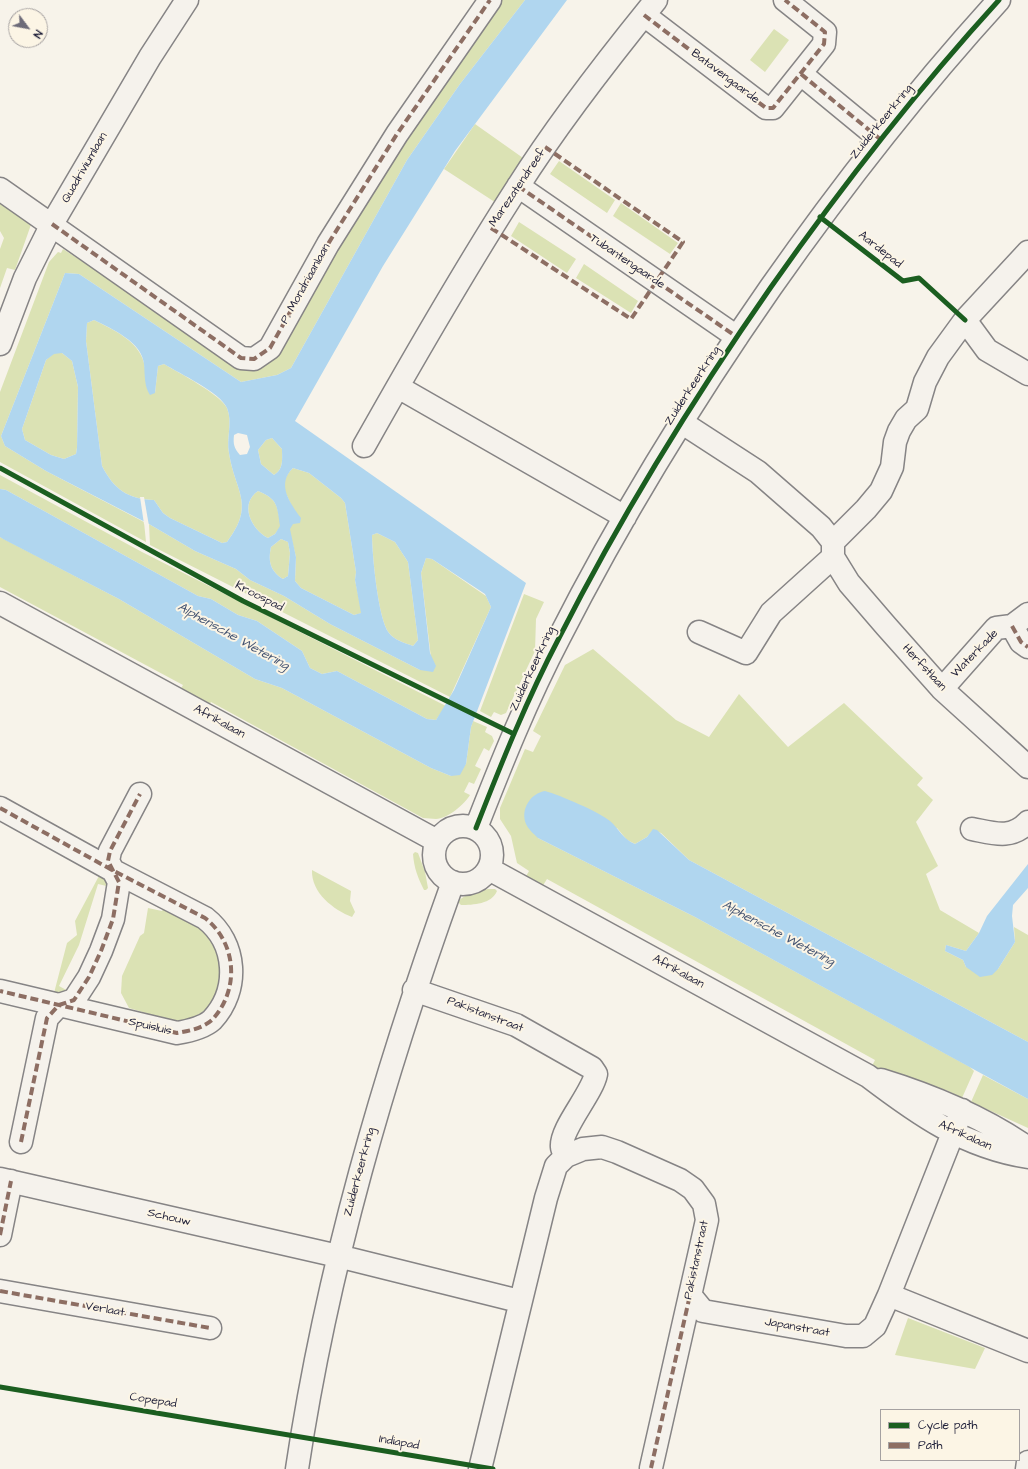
<!DOCTYPE html>
<html>
<head>
<meta charset="utf-8">
<style>
	body { margin:0 }
	#map { position:relative; width:1028px; height:1469px; overflow:hidden; background:#f7f3ea; font-family:"Architects Daughter",sans-serif }
	canvas { display:block }
	.legend { position:absolute; left:880px; top:1409px; width:140px; height:52px; box-sizing:border-box; background:#fcf5e5; border:1px solid #a5a1a1; margin:0; padding:5px 7px; list-style:none; font-size:12px; color:#22223b }
	.legend li { display:flex; align-items:center; gap:8px; height:20px }
	.legend b { width:20px; border:1px solid #a5a1a1 }
	.north { position:absolute; left:8px; top:8px; width:40px; height:40px; box-sizing:border-box; background:#fcf5e5; border:1px solid #a5a1a1; border-radius:50%; rotate:122deg; font-size:11px; font-weight:700; line-height:16px; text-align:center; color:#22223b }
	.north::after { content:''; display:block; margin:auto; width:14px; height:18px; background:#6d6b78; clip-path:polygon(50% 0,100% 100%,50% 72%,0 100%) }
</style>
</head>
<body>
<div id="map">
<canvas width="1028" height="1469"></canvas>
<ul class="legend">
<li><b style="height:5px;background:#1b5e20"></b>Cycle path</li>
<li><b style="height:5px;background:#8d6e63"></b>Path</li>
</ul>
<div class="north">N</div>
</div>
<script>
const g = document.querySelector('canvas').getContext('2d');
g.lineJoin = 'round';
function fill(path, color) {
  g.fillStyle = color;
  g.fill(path, 'evenodd');
}
function stroke(path, color, width, dash) {
  g.strokeStyle = color;
  g.lineWidth = width;
  g.lineCap = dash ? 'butt' : 'round';
  g.setLineDash(dash || []);
  g.stroke(path);
}
function drawText(font, color, halo, rows, align = 'center') {
  g.font = font + ' "Architects Daughter",sans-serif';
  g.lineWidth = 4;
  g.setLineDash([]);
  g.textBaseline = 'middle';
  g.strokeStyle = halo;
  g.fillStyle = color;
  for (const [text, x, y, turn = 0] of rows) {
    g.save();
    g.translate(x, y);
    g.rotate((+turn || 0) * Math.PI / 180);
    g.textAlign = isNaN(turn) ? turn : align;
    if (halo) g.strokeText(text, 0, 0);
    g.fillText(text, 0, 0);
    g.restore();
  }
}
const green = new Path2D(`
	M 498,0 L 525,0 L 460,84 L 407,160 L 291,368 L 277,375 L 241,382 L 79,274 L 65,273 L 1,436 L 5,446 L 46,471 L 144,522 L 146,542 L 0,462 L 0,392 L 49,262 L 58,252 L 61,253 L 63,249 L 246,367 L 269,363 L 377,182 Z
	M 774,29 L 789,40 L 765,72 L 750,60 Z
	M 475,124 L 533,165 L 504,208 L 444,169 Z
	M 559,161 L 615,200 L 607,213 L 550,174 Z
	M 0,197 L 33,219 L 15,270 L 7,268 L 0,288 L 0,249 L 4,238 L 0,231 Z
	M 621,203 L 678,243 L 670,254 L 613,216 Z
	M 519,222 L 576,259 L 567,273 L 511,236 Z
	M 584,264 L 638,301 L 631,313 L 576,278 Z
	M 94,320 C 112,329 139,341 144,363 C 148,381 141,377 155,393 L 158,366 L 164,364 C 179,373 220,394 227,408 C 233,422 226,439 229,453 C 235,492 256,504 227,542 L 222,543 L 170,518 L 163,513 L 154,500 C 127,499 114,489 102,466 L 86,341 L 87,323 Z
	M 54,353 L 62,353 L 72,361 L 78,387 L 77,448 L 76,454 L 64,459 L 51,455 L 25,440 L 22,429 L 46,360 Z
	M 272,438 L 282,449 C 282,459 284,469 274,475 L 261,464 L 258,450 L 266,440 Z
	M 293,468 L 309,473 L 341,498 L 345,503 L 356,572 L 355,580 L 362,613 L 354,615 L 301,588 L 295,581 L 296,557 L 289,529 C 306,503 268,492 293,468 Z
	M 0,475 L 142,552 L 446,706 L 436,720 L 427,719 L 337,671 L 322,674 L 310,668 L 302,651 L 257,621 L 238,615 L 211,599 L 198,596 L 6,490 L 0,489 Z
	M 258,491 C 278,499 277,506 281,526 L 275,534 L 268,538 C 251,529 239,504 258,491 Z
	M 149,524 L 195,551 L 236,569 L 250,580 L 284,596 L 330,624 L 420,670 L 431,658 L 421,573 L 426,558 L 432,559 L 486,596 L 491,607 L 450,697 L 150,545 Z
	M 377,533 L 395,542 L 408,562 L 418,640 L 413,646 C 405,643 394,640 389,633 C 378,620 372,553 372,535 Z
	M 0,537 L 119,599 L 255,679 L 282,688 L 431,768 L 451,776 L 466,764 L 471,727 L 473,721 L 487,727 L 485,732 L 492,736 L 494,741 L 489,751 L 484,748 L 475,766 L 481,769 L 474,784 L 469,782 L 464,792 L 470,795 C 465,804 447,819 436,819 C 432,819 427,818 423,818 L 211,702 L 207,708 L 179,692 L 183,685 L 0,587 Z
	M 281,539 L 288,542 L 290,553 L 288,576 L 283,579 C 270,571 268,561 271,547 Z
	M 524,594 L 544,602 L 536,619 L 535,651 L 506,713 L 501,715 L 494,712 L 491,717 L 480,711 Z
	M 593,649 L 676,720 L 709,737 L 739,694 L 788,747 L 844,703 L 923,778 L 917,785 L 933,800 L 916,822 L 938,866 L 926,874 L 940,910 L 979,933 L 966,951 L 946,945 L 945,951 L 963,960 L 966,967 L 998,969 L 1015,942 L 1014,927 L 1028,935 L 1028,1042 L 689,860 L 661,833 L 653,830 L 647,837 L 635,844 L 627,840 L 617,828 L 538,838 L 695,917 L 970,1067 L 974,1071 L 962,1098 L 946,1090 L 943,1096 L 897,1079 L 872,1066 L 875,1060 L 547,879 L 542,887 L 525,878 L 529,871 L 517,863 L 511,836 L 500,819 L 500,808 L 525,749 L 533,752 L 541,736 L 533,731 L 565,665 Z
	M 415,852 L 418,853 L 425,872 L 428,888 L 426,890 L 424,890 C 418,878 414,868 413,854 Z
	M 312,870 L 351,891 L 350,901 L 355,912 L 352,917 C 334,910 311,893 312,870 Z
	M 100,874 L 110,882 L 111,887 L 98,884 L 79,945 L 59,986 L 70,992 L 66,996 L 54,993 L 67,943 L 77,935 L 75,921 Z
	M 488,889 L 495,889 L 497,891 C 492,904 473,905 461,905 L 458,902 C 463,894 479,892 488,889 Z
	M 165,905 L 199,922 L 221,953 L 221,985 L 214,999 L 205,1010 L 191,1020 L 175,1023 L 151,1020 L 146,1013 L 129,1008 L 121,993 L 122,976 L 140,936 L 144,933 L 148,908 L 162,911 Z
	M 983,1075 L 1028,1099 L 1028,1128 L 971,1102 Z
	M 908,1318 L 985,1348 L 975,1369 L 895,1355 Z`);
const water = new Path2D(`
	M 525,0 L 567,0 L 455,151 L 383,266 L 295,421 L 526,583 L 471,727 L 466,764 L 460,775 L 451,776 L 431,768 L 282,688 L 255,679 L 119,599 L 3,539 L 0,537 L 0,489 L 6,490 L 198,596 L 211,599 L 238,615 L 257,621 L 302,651 L 310,668 L 322,674 L 337,671 L 427,719 L 436,720 L 454,690 L 491,607 L 485,594 L 432,559 L 426,558 L 421,573 L 430,653 L 436,666 L 433,672 L 420,670 L 330,624 L 284,596 L 250,580 L 236,569 L 195,551 L 149,524 L 46,471 L 5,446 L 1,436 L 65,273 L 79,274 L 241,382 L 277,375 L 291,368 L 407,160 L 460,84 ZM 94,320 C 112,329 142,342 144,364 C 145,375 144,386 150,395 L 155,393 L 158,366 L 164,364 C 180,374 220,392 227,408 C 233,422 226,439 229,453 C 235,492 256,504 227,542 L 222,543 L 170,518 L 163,513 L 154,500 C 127,499 114,489 102,466 L 86,341 L 87,323 ZM 62,353 L 72,361 L 78,387 L 77,448 L 76,454 L 64,459 L 51,455 L 25,440 L 22,429 L 46,360 L 54,354 ZM 238,433 L 247,435 L 250,447 L 247,454 L 240,455 C 234,448 233,444 234,435 ZM 272,438 L 282,449 C 282,459 284,469 274,475 L 261,464 L 258,450 L 266,440 ZM 293,468 L 309,473 L 341,498 L 345,503 L 356,572 L 355,580 L 361,613 L 354,615 L 301,588 L 295,581 L 296,557 L 290,529 L 293,524 L 300,523 L 301,518 C 290,503 276,484 293,468 ZM 258,491 C 278,499 277,506 280,526 L 275,534 L 268,538 C 251,529 239,504 258,491 ZM 377,533 L 395,542 L 408,562 L 418,640 L 413,646 C 405,643 394,640 389,633 C 378,620 372,553 372,535 ZM 281,539 L 288,542 L 290,553 L 288,576 L 283,579 C 270,571 268,561 271,547 Z
	M 545,791 C 560,795 599,812 610,821 C 619,829 623,839 635,844 L 647,837 L 653,829 L 657,830 L 689,860 L 1028,1042 L 1028,1099 L 695,917 L 538,838 C 534,834 528,829 526,824 C 520,809 531,793 545,791 Z
	M 1028,864 L 1028,888 L 1013,905 L 1012,916 L 1015,942 L 998,969 L 992,975 L 980,977 L 966,967 L 963,960 L 945,951 L 946,945 L 966,951 L 979,933 L 987,916 Z`);
const pier = new Path2D(`
	M 140,497 L 144,497 L 149,526 L 144,524 Z`);
const minor = new Path2D(`
	M 644,15 L 766,108 L 773,108 L 824,44 L 825,32 L 785,0
	M 801,74 L 880,139
	M 518,186 L 737,337
	M 0,189 L 241,358 L 254,359 L 270,348 L 328,244 L 397,134 L 490,0
	M 965,320 L 987,350 L 1028,374
	M 0,344 L 25,278 L 52,224 L 150,57 L 187,0
	M 398,387 L 625,517
	M 681,422 L 758,472 L 821,527 L 833,542 L 833,557 L 849,583 L 886,626 L 942,689 L 1028,767
	M 364,446 C 413,359 463,272 517,188 C 558,123 608,59 656,0
	M 833,542 L 866,509 L 881,491 L 892,467 L 895,442 L 899,431 L 906,419 L 917,409 L 925,382 L 938,357 L 965,320 L 1028,252
	M 0,603 L 437,841
	M 1012,626 L 1021,642 L 1028,647
	M 699,632 L 746,653 L 771,613 L 833,557
	M 942,689 L 996,628 L 1012,626 L 1028,614
	M 0,808 L 112,870 L 205,918 C 237,943 240,990 212,1020 C 203,1028 189,1031 177,1033 L 0,991
	M434 855a29 29 0 1 1 58 0a29 29 0 1 1-58 0Z
	M 476,828 C 501,764 527,699 559,638 C 621,516 693,399 771,287 C 842,186 916,91 999,0
	M 972,829 C 993,833 1011,840 1028,822
	M 489,869 L 868,1076 C 918,1114 964,1147 1028,1157
	M 414,990 L 516,1025 L 592,1068 L 596,1074 C 592,1094 560,1129 562,1147 C 562,1150 565,1154 566,1156
	M 881,1080 C 933,1096 983,1117 1028,1148
	M 962,1110 L 889,1295 L 1028,1351
	M 21,1142 L 47,1018 L 59,1005 L 74,1000 L 89,977 L 101,951 L 113,919 L 119,882 L 108,861 L 110,851 L 140,794
	M 0,1179 L 338,1256 L 519,1301
	M 0,1235 L 11,1181
	M 0,1291 L 210,1328
	M 690,1295 L 703,1311 L 846,1336 L 863,1336 L 875,1326 L 889,1295
	M 297,1469 C 327,1268 384,1074 453,882
	M 480,1469 L 546,1198 L 556,1166 L 566,1156 L 583,1149 L 602,1147 L 617,1152 L 680,1180 L 693,1189 L 704,1204 L 707,1220 L 703,1238 L 651,1468
	M 1027,1469 L 1028,1462`);
const quiet = new Path2D(`
	M 644,15 L 766,108 L 773,108 L 824,44 L 825,32 L 785,0
	M 801,74 L 880,139
	M 518,186 L 737,337
	M 52,224 L 241,358 L 254,359 L 270,348 L 328,244 L 397,134 L 490,0
	M 491,228 L 631,319 L 683,242 L 545,147
	M 1012,626 L 1021,642 L 1028,647
	M 0,808 L 112,870 L 205,918 C 237,943 240,990 212,1020 C 203,1028 189,1031 177,1033 L 0,991
	M 21,1142 L 47,1018 L 59,1005 L 74,1000 L 89,977 L 101,951 L 113,919 L 119,882 L 108,861 L 110,851 L 140,794
	M 0,1235 L 11,1181
	M 0,1291 L 210,1328
	M 651,1468 L 690,1295`);
const cycleway = new Path2D(`
	M 820,217 L 903,281 L 919,278 L 965,320
	M 0,468 L 243,601 L 514,734
	M 476,828 C 501,764 527,699 559,638 C 621,516 693,399 771,287 C 842,186 916,91 999,0
	M 0,1387 L 493,1469`);
const streetNames = [
	["Batavengaarde",725,77,37],
	["Zuiderkeerkring",882,122,-51],
	["Quadriviumlaan",85,168,-60],
	["Marezatendreef",518,188,-56],
	["Aardepad",880,250,38],
	["Tubantengaarde",627,262,34],
	["P. Mondriaanlaan",306,284,-61],
	["Zuiderkeerkring",693,386,-57],
	["Kroospad",259,597,27],
	["Waterkade",975,654,-46],
	["Herfstlaan",924,668,47],
	["Zuiderkeerkring",533,669,-65],
	["Afrikalaan",219,722,29],
	["Afrikalaan",678,972,29],
	["Pakistanstraat",485,1015,21],
	["Spuisluis",150,1027,13],
	["Afrikalaan",965,1136,24],
	["Zuiderkeerkring",360,1172,-75],
	["Schouw",169,1218,13],
	["Pakistanstraat",697,1260,-78],
	["Verlaat",105,1310,10],
	["Japanstraat",797,1328,10],
	["Copepad",153,1401,9],
	["Indiapad",399,1443,10]
];
const waterNames = [
	["Alphensche Wetering",233,637,29],
	["Alphensche Wetering",778,934,28]
];
fill(green, '#dbe2b4');
fill(water, '#b0d6ef');
fill(pier, '#f7f3ea');
stroke(minor, '#868485', 25);
stroke(minor, '#f5f2ec', 22);
stroke(quiet, '#8d6e63', 4, [8, 4]);
stroke(cycleway, '#1b5e20', 5);
drawText('12px', '#22223b', '#fcf5e5', streetNames);
drawText('italic 13px', '#445472', '#fcf5e5', waterNames);
</script>
</body>
</html>
